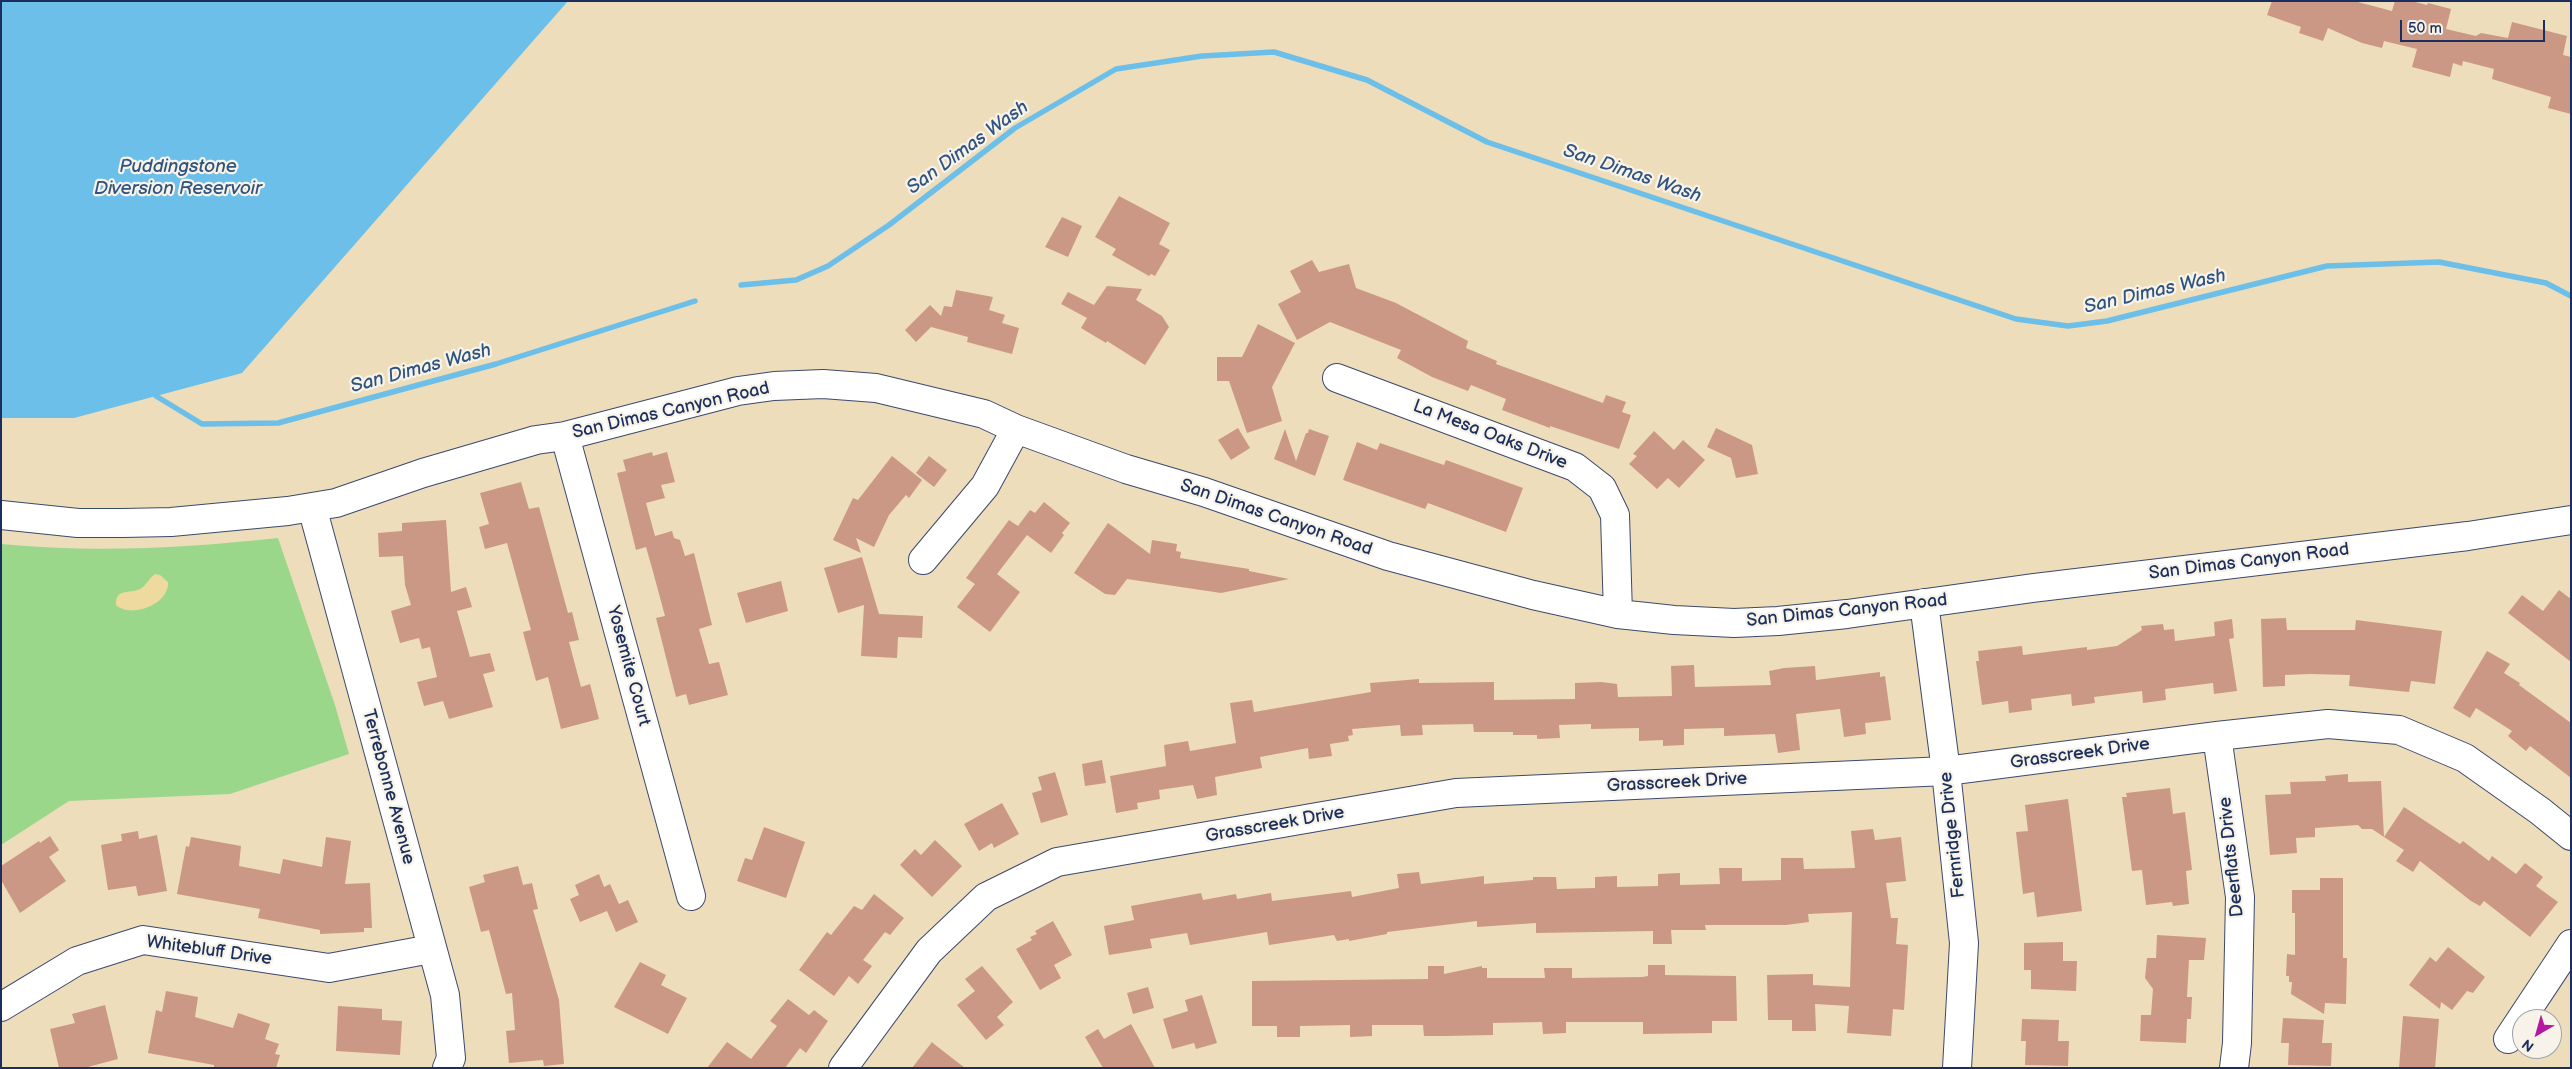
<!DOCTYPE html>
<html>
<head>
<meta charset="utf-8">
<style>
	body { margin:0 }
	#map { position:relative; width:2572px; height:1069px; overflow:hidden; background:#eeddba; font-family:"Balsamiq Sans",sans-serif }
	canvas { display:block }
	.frame { position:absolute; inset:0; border:2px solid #1b2f5e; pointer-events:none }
	.north { position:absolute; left:2512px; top:1009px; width:50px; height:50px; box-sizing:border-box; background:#f7f3e8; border:1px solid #9fa5b1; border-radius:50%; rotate:218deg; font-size:14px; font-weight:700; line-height:20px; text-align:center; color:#1b2f5e }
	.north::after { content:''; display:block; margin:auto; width:18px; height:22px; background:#b5179e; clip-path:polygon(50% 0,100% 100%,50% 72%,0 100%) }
	.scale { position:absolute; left:2400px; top:20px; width:145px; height:22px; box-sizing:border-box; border:2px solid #1b2f5e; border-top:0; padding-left:6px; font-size:15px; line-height:18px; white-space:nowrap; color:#1b2f5e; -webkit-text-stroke:4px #f7f3e8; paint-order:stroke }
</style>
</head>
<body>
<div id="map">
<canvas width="2572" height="1069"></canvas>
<div class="frame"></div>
<div class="north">N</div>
<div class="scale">50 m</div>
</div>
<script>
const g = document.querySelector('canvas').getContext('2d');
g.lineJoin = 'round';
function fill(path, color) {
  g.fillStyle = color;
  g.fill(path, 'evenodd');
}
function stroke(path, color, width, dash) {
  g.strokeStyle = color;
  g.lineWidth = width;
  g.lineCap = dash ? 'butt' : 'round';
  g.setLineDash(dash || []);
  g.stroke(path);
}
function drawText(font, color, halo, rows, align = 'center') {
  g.font = font + ' "Balsamiq Sans",sans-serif';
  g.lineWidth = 4.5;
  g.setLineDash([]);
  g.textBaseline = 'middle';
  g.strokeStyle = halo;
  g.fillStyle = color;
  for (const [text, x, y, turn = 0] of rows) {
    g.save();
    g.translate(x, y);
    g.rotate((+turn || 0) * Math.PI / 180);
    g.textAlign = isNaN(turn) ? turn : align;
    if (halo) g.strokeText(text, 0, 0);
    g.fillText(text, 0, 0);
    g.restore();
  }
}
const green = new Path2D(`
	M 278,538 L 335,705 L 349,754 L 230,794 L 69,801 L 1,845 L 1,544 C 93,553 187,548 278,538 Z`);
const sand = new Path2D(`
	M 155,574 L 160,575 L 168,582 C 170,604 131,619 116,605 C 115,588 130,594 140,589 C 146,586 149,578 155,574 Z`);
const water = new Path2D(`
	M 1,1 L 568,1 L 242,373 L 74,418 L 1,418 Z`);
const stream = new Path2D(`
	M 741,285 L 796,280 L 828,266 L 889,225 L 1015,128 L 1116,69 L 1202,56 L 1274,52 L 1367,80 L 1487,142 L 2016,319 L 2068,326 L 2107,321 L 2327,266 L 2439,262 L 2546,283 L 2571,296
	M 156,396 L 202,424 L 278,423 L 496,364 L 695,301`);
const building = new Path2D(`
	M 2272,1 L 2354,1 L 2392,11 L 2395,1 L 2411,1 L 2427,5 L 2428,3 L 2451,9 L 2446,29 L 2476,36 L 2481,33 L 2508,38 L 2512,22 L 2567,36 L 2563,55 L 2571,57 L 2571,114 L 2548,108 L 2551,97 L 2492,79 L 2494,69 L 2463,61 L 2462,66 L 2453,63 L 2450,77 L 2412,67 L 2417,49 L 2384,41 L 2382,48 L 2362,43 L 2328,28 L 2323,41 L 2299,33 L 2301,27 L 2267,15 Z
	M 1119,196 L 1170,223 L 1159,244 L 1170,250 L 1155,276 L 1151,274 L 1149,276 L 1112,255 L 1116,249 L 1095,237 Z
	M 1062,217 L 1082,226 L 1068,257 L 1045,247 Z
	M 1312,260 L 1319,272 L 1349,264 L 1356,288 L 1396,303 L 1468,341 L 1466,348 L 1497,361 L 1496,364 L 1603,403 L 1606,395 L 1626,402 L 1622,412 L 1631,415 L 1619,449 L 1550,426 L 1550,428 L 1502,410 L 1506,399 L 1471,385 L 1468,391 L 1432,377 L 1397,358 L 1401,350 L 1330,322 L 1297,340 L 1278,304 L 1301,292 L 1290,271 Z
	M 1107,286 L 1142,289 L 1136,300 L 1162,316 L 1169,327 L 1145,365 L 1107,341 L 1106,343 L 1081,328 L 1087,318 L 1061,304 L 1068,292 L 1094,305 Z
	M 956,290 L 993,297 L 989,310 L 1005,315 L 1002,323 L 1019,328 L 1012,354 L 967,342 L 968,337 L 931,327 L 916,342 L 905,330 L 930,305 L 941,316 L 944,306 L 952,307 Z
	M 1258,324 L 1295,343 L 1272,387 L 1282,421 L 1247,433 L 1229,381 L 1217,381 L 1217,357 L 1242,357 Z
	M 1238,428 L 1250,448 L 1231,460 L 1218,440 Z
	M 1716,428 L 1752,445 L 1758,474 L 1736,478 L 1731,458 L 1707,447 Z
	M 1285,429 L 1296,461 L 1306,433 L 1308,433 L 1309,429 L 1329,436 L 1315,476 L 1274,459 Z
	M 1654,431 L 1674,450 L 1683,440 L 1705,460 L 1679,488 L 1668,478 L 1657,489 L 1629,464 L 1637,456 L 1633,454 Z
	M 1357,442 L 1377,450 L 1380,443 L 1441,464 L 1444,465 L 1446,460 L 1523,488 L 1506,532 L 1428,503 L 1425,509 L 1343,480 Z
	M 652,452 L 653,456 L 667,452 L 675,482 L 661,485 L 665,498 L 646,503 L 655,536 L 672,531 L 674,538 L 680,540 L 685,556 L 694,553 L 712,625 L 699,629 L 709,664 L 719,662 L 728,695 L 689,705 L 686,694 L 676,697 L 656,618 L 665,616 L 652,568 L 646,547 L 636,550 L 617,473 L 626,471 L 623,460 Z
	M 892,456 L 922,480 L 909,498 L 906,495 L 889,515 L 874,547 L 856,538 L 861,553 L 833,540 L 853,498 L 858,500 Z
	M 929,456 L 947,470 L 934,487 L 916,473 Z
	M 521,482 L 529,509 L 539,507 L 568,613 L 572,612 L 579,640 L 569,642 L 581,687 L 590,684 L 599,719 L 561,729 L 548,677 L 536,681 L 523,632 L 531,630 L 507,543 L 485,549 L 479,527 L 489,524 L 480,493 Z
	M 1044,502 L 1070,523 L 1062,533 L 1064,535 L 1051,553 L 1027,535 L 997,574 L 1020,592 L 990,632 L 957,607 L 975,584 L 966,578 L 1009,520 L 1018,526 L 1030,510 L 1035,513 Z
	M 446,520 L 451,592 L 466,587 L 472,607 L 457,611 L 470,657 L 490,653 L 495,671 L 483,674 L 493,707 L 449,719 L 443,701 L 424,706 L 417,682 L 437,677 L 430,647 L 422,649 L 419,638 L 400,643 L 391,611 L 411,605 L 405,585 L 403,556 L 379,557 L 378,533 L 402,531 L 402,523 Z
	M 1108,523 L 1150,554 L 1152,540 L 1177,544 L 1176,551 L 1181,552 L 1180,558 L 1249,569 L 1249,571 L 1289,579 L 1221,593 L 1127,579 L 1115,595 L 1105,594 L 1074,573 Z
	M 862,557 L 879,614 L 923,616 L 922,638 L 898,637 L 897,658 L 861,656 L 864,605 L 838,613 L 824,568 Z
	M 781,581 L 788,611 L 746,623 L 737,593 Z
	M 2559,590 L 2571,599 L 2571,662 L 2508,613 L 2522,595 L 2543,611 Z
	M 2286,618 L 2287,630 L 2355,630 L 2356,620 L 2442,631 L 2435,684 L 2411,681 L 2409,692 L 2349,686 L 2350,675 L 2310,674 L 2285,675 L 2285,686 L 2263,687 L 2261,619 Z
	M 2232,619 L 2234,638 L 2229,639 L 2237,691 L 2214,694 L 2213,683 L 2165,689 L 2166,700 L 2143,703 L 2142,691 L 2094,697 L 2095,703 L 2072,706 L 2071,694 L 2031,699 L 2032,710 L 2009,713 L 2008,701 L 1982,705 L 1976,661 L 1979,661 L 1978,651 L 2022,646 L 2023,655 L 2087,647 L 2087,650 L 2117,646 L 2142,630 L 2141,626 L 2163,624 L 2164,630 L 2174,629 L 2175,641 L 2215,636 L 2214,622 Z
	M 2487,651 L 2510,664 L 2504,673 L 2520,683 L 2519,685 L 2571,723 L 2571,778 L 2530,746 L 2526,751 L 2508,736 L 2512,731 L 2476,708 L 2470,718 L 2453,708 Z
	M 1694,665 L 1695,687 L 1771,685 L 1769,671 L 1784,668 L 1815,666 L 1816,680 L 1880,672 L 1880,677 L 1885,676 L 1891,720 L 1865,723 L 1866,734 L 1844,737 L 1840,709 L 1796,714 L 1800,750 L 1778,753 L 1775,734 L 1724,736 L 1724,728 L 1684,729 L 1684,745 L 1663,746 L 1663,740 L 1639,741 L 1639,728 L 1591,729 L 1591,724 L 1559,725 L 1560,738 L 1537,739 L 1537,735 L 1513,735 L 1513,732 L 1474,732 L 1473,724 L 1422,725 L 1423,735 L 1401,736 L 1400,725 L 1352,729 L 1353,735 L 1348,736 L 1349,741 L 1330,744 L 1332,756 L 1309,759 L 1308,748 L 1260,757 L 1262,768 L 1215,777 L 1217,795 L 1197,799 L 1193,785 L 1159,790 L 1160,799 L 1137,803 L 1138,809 L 1116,813 L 1110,776 L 1166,766 L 1164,745 L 1188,741 L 1190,751 L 1236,743 L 1230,703 L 1252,700 L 1254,712 L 1371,692 L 1370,683 L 1419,679 L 1419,683 L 1494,682 L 1494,700 L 1575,699 L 1575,683 L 1601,682 L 1617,684 L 1618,697 L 1672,696 L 1671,666 Z
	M 1102,760 L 1106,783 L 1085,786 L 1082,764 Z
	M 1055,772 L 1068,815 L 1041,823 L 1032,793 L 1042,790 L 1038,777 Z
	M 2348,774 L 2348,782 L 2381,781 L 2384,837 L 2372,829 L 2362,829 L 2358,825 L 2315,828 L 2315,837 L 2296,838 L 2297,853 L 2270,855 L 2265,795 L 2291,794 L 2290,782 L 2326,781 L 2325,776 Z
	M 2170,788 L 2173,814 L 2185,812 L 2192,870 L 2186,871 L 2189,904 L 2173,906 L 2172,902 L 2146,905 L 2142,870 L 2132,871 L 2122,797 L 2127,797 L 2126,793 Z
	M 2068,799 L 2082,911 L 2037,917 L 2034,892 L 2023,894 L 2016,832 L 2028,831 L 2025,805 Z
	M 1002,803 L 1019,834 L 994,848 L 992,843 L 979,851 L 964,824 Z
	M 2404,807 L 2460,844 L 2463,841 L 2489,861 L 2492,856 L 2516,874 L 2525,863 L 2543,877 L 2536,886 L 2558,902 L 2530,937 L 2484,901 L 2480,906 L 2471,901 L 2420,861 L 2413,872 L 2396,861 L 2404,850 L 2384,837 Z
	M 764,827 L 805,842 L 786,898 L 737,881 L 745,858 L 752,860 Z
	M 1873,829 L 1875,840 L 1901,837 L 1906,881 L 1886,883 L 1891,918 L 1898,918 L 1896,944 L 1908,945 L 1904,1010 L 1893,1009 L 1891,1036 L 1847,1033 L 1849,1006 L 1815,1004 L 1816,1031 L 1792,1031 L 1792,1020 L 1768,1020 L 1767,975 L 1813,974 L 1813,985 L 1850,987 L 1852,912 L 1808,914 L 1809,922 L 1786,925 L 1705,925 L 1706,930 L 1671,930 L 1672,944 L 1653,944 L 1653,931 L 1536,933 L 1536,923 L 1477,927 L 1477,921 L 1387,932 L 1387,934 L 1349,941 L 1349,939 L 1337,941 L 1334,935 L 1269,945 L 1267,932 L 1190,945 L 1187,933 L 1150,939 L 1152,948 L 1109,955 L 1104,926 L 1134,920 L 1131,906 L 1201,893 L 1203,900 L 1236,894 L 1237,899 L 1271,893 L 1272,901 L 1351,891 L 1352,897 L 1399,888 L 1397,874 L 1419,872 L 1421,884 L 1484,876 L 1484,884 L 1533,880 L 1533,877 L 1556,877 L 1557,889 L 1595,888 L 1595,877 L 1617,876 L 1617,887 L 1658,886 L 1658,874 L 1680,873 L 1680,885 L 1720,884 L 1719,868 L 1742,868 L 1742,881 L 1781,880 L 1781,858 L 1803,858 L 1804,869 L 1855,868 L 1851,831 Z
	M 138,831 L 139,839 L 157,835 L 167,891 L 138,896 L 136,886 L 108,890 L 101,845 L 122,841 L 121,834 Z
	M 50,836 L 59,850 L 49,857 L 66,881 L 20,913 L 1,880 L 1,866 L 39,841 L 40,843 Z
	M 191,837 L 241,846 L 239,866 L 280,874 L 283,859 L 322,867 L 326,837 L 351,841 L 345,884 L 370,883 L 372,928 L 364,928 L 364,932 L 320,934 L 320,930 L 258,918 L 260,909 L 177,894 L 186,846 L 189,847 Z
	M 935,840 L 962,866 L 932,897 L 900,865 L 915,849 L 921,855 Z
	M 518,866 L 523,885 L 532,883 L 538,909 L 533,910 L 559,1000 L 564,1064 L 544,1066 L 543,1060 L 509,1063 L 506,1031 L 515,1030 L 512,993 L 506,994 L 489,930 L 481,932 L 469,887 L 485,882 L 483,875 Z
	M 599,874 L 604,887 L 610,884 L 619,904 L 628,900 L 638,922 L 616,932 L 607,911 L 580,922 L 570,899 L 579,895 L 575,885 Z
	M 2320,878 L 2343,878 L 2343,958 L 2347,958 L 2346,1004 L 2325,1003 L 2324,1014 L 2291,994 L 2292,982 L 2289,982 L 2289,976 L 2286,976 L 2287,954 L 2295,955 L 2295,913 L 2292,913 L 2292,890 L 2320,890 Z
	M 874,894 L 904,918 L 890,935 L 885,932 L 863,960 L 872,966 L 858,984 L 849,976 L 834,996 L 799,970 L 827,932 L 831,935 L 854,906 L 862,910 Z
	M 1053,921 L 1072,955 L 1054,965 L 1061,978 L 1040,990 L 1016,949 L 1032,940 L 1030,937 L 1037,934 L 1035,931 Z
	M 2157,935 L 2206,938 L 2204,960 L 2189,960 L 2187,997 L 2192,997 L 2191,1019 L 2187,1019 L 2186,1043 L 2140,1041 L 2141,1015 L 2151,1015 L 2153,989 L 2145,978 L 2147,958 L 2156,958 Z
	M 2063,942 L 2063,961 L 2077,961 L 2076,991 L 2031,989 L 2031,970 L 2024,970 L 2024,943 Z
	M 2448,947 L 2485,977 L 2473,993 L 2467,991 L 2452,1010 L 2441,1002 L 2440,1009 L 2409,985 L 2430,957 L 2436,962 Z
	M 640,962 L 666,975 L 661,985 L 687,998 L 668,1034 L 614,1007 Z
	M 1648,965 L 1665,965 L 1665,975 L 1736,976 L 1737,1021 L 1712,1021 L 1712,1033 L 1643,1034 L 1643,1022 L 1566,1022 L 1566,1033 L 1543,1034 L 1542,1022 L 1493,1023 L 1493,1035 L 1446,1036 L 1424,1036 L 1423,1025 L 1372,1025 L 1372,1036 L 1350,1037 L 1350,1025 L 1300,1026 L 1300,1037 L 1277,1037 L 1277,1026 L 1252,1026 L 1252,981 L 1428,979 L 1428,966 L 1444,966 L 1444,974 L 1482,966 L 1482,968 L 1487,968 L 1487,978 L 1545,978 L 1544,968 L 1572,968 L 1572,978 L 1642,977 L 1648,976 Z
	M 982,966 L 1013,1002 L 997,1017 L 1004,1025 L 986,1040 L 957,1005 L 975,991 L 965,979 Z
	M 1148,987 L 1154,1008 L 1133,1014 L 1127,993 Z
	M 166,991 L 198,997 L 195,1017 L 233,1028 L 238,1013 L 270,1024 L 265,1039 L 279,1044 L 275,1054 L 280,1055 L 276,1068 L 214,1068 L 214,1065 L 148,1053 L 156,1010 L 162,1012 Z
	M 1202,995 L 1217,1043 L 1196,1049 L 1194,1043 L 1172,1049 L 1163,1019 L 1188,1011 L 1185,1000 Z
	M 788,999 L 809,1015 L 814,1010 L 828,1021 L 806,1053 L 800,1048 L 785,1068 L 707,1068 L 727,1042 L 751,1059 L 777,1026 L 770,1021 Z
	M 105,1005 L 118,1059 L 84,1068 L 59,1068 L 50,1029 L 75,1023 L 72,1014 Z
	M 338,1006 L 382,1009 L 382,1020 L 402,1021 L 400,1055 L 336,1051 Z
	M 2403,1016 L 2439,1019 L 2435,1068 L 2399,1068 Z
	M 2283,1018 L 2324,1020 L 2322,1043 L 2332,1043 L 2331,1066 L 2288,1065 L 2289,1043 L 2281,1043 Z
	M 2022,1019 L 2059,1020 L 2058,1041 L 2069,1041 L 2068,1066 L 2025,1065 L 2026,1041 L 2021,1041 Z
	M 1131,1024 L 1155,1068 L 1103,1068 L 1085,1037 L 1098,1029 L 1104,1039 Z
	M 932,1042 L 934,1044 L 965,1068 L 912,1068 Z`);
const minor = new Path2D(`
	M 1337,378 L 1575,467 L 1602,488 L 1615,515 L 1618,614
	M 565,436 L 691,896
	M 312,507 L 445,995 L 451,1058 L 447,1068
	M 1,515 L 78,523 L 123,523 L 171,522 L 288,511 L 336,503 L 423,473 L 536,440 L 565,436 L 738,391 L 774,386 L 823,384 L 876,388 L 984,414 L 1016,429 L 1126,469 L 1204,492 L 1388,556 L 1533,595 L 1618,614 L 1674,620 L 1734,623 L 1778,621 L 1847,614 L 2033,588 L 2468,536 L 2571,520
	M 923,560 L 985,486 L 1016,429
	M 1924,603 L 1946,771 L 1964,943 L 1957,1068
	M 2217,736 L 2240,897 L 2237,1043 L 2234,1068
	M 1,1007 L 77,961 L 143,940 L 329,968 L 431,949
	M 2508,1039 L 2571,944
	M 843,1068 L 929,951 L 986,897 L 1057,862 L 1456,793 L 1946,771 L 2217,736 L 2328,724 L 2399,730 L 2465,758 L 2540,811 L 2571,836`);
const streetNames = [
	["San Dimas Canyon Road",671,411,-13],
	["La Mesa Oaks Drive",1490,435,21],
	["San Dimas Canyon Road",1276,518,19],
	["San Dimas Canyon Road",2249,562,-7],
	["San Dimas Canyon Road",1847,611,-6],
	["Yosemite Court",628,666,75],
	["Grasscreek Drive",2080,754,-8],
	["Grasscreek Drive",1677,783,-3],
	["Terrebonne Avenue",388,787,75],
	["Grasscreek Drive",1275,825,-10],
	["Fernridge Drive",1953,835,-96],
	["Deerflats Drive",2232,857,-96],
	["Whitebluff Drive",209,951,8]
];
const waterNames = [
	["San Dimas Wash",968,148,-36],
	["Puddingstone",178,167],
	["Diversion Reservoir",178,189],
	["San Dimas Wash",1632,174,19],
	["San Dimas Wash",2155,292,-13],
	["San Dimas Wash",421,369,-15]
];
fill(green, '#9bd78b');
fill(sand, '#eeda9e');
fill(water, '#6cbfe8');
stroke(stream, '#6cbfe8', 5.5);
fill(building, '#cb9885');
stroke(minor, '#3b496c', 30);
stroke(minor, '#fff', 28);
drawText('18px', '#1b2f5e', '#f7f3e8', streetNames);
drawText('italic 19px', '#2f5380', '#f7f3e8', waterNames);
</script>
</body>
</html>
